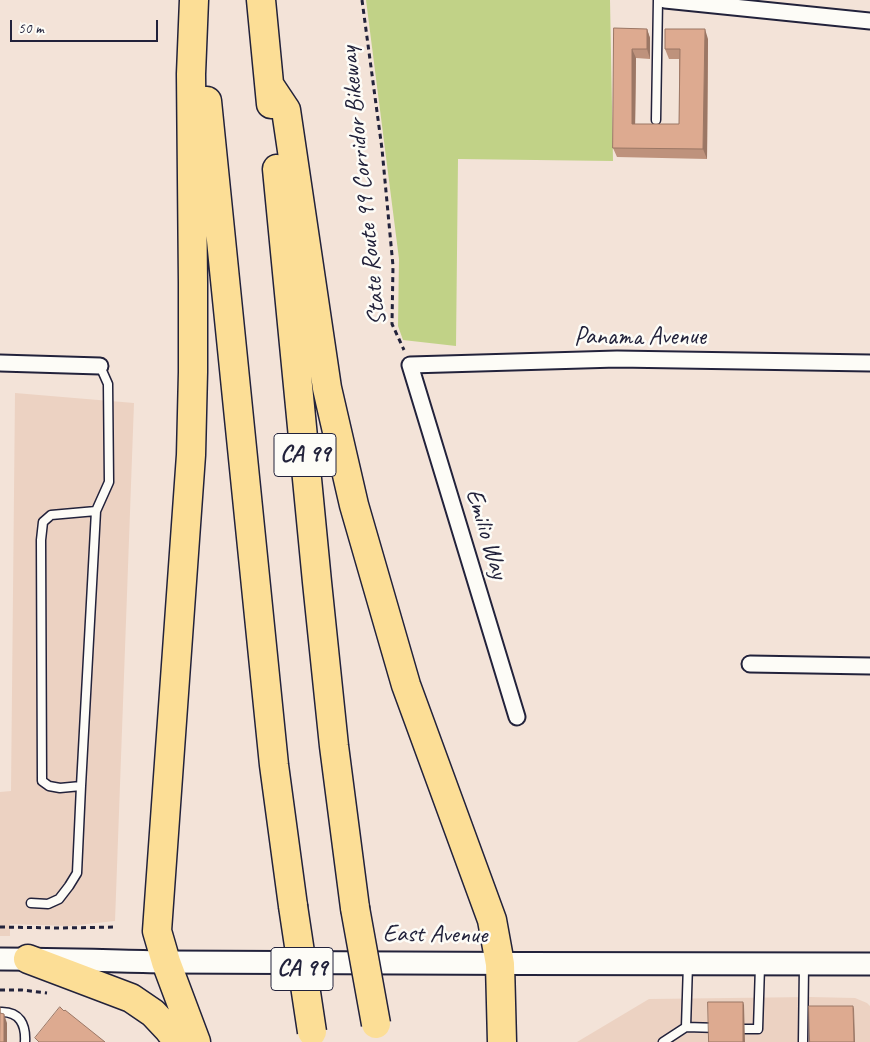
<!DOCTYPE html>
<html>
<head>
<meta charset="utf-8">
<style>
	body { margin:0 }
	#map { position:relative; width:870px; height:1042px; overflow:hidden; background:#f3e3d8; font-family:Caveat,sans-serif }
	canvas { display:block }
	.scale { position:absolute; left:10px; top:20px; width:148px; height:22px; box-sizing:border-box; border:2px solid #22223b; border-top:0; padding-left:6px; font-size:15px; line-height:18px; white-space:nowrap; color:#22223b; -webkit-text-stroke:4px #fdfcf7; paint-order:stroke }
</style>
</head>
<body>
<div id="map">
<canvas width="870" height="1042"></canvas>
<div class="scale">50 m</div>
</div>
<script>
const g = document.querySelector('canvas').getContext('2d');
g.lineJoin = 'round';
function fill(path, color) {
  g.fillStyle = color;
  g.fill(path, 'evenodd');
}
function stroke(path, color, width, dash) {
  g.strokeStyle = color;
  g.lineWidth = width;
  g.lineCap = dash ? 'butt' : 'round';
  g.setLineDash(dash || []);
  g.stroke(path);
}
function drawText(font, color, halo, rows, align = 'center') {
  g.font = font + ' Caveat,sans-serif';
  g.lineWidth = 5;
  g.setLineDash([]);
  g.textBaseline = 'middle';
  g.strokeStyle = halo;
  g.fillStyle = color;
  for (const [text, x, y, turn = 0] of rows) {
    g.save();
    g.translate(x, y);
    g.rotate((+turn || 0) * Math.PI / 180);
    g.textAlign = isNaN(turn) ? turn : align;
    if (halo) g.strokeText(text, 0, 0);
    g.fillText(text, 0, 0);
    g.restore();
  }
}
const built = new Path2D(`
	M 15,393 L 134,403 L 115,921 L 69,926 L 10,924 L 10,936 L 0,936 L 0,792 L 11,791 Z
	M 810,997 L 855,998 L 867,1003 L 870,1006 L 870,1042 L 577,1042 L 649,999 Z`);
const green = new Path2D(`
	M 366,0 L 610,0 L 613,161 L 458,159 L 456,346 L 403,340 L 398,326 L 399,259 Z`);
const path = new Path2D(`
	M 362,0 L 382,149 L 393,266 L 392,324 L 404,350
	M 0,927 L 61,928 L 116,927
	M 0,990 L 22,990 L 47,993`);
const lane = new Path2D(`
	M 656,120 L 658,0
	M 81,786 L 60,788 L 49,786 L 42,781 L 41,540 L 43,522 L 51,515 L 96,511 L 109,482 L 108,384 L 100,366
	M 31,903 L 48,904 L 59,899 L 69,886 L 77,873 L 81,786 L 96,511
	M 0,1012 C 20,1011 26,1025 25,1042
	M 686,1027 L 688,964
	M 735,1029 L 758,1029 L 760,966
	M 663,1042 L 686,1027 L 719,1028
	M 803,1042 L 804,966`);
const street = new Path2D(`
	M 665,0 L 870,21
	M 0,363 L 100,366
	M 750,664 L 870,666
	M 517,717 L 410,365 L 617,359 L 870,363`);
const secondary = new Path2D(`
	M 0,959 C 55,959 111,961 166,962 C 401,963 635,964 870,964`);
const highway = new Path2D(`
	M 194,0 L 191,74 L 193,283 L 193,372 L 191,455 L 157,931 L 166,962 L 196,1042
	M 261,0 L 271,104
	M 270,86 L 286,110 L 327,388 L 354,505 L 406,685 L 492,920 L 500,964 L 502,1042
	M 207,101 L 274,765 L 293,906
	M 277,169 L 317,582 L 334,746 L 355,908
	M 28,959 L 131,998 L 153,1013 L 169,1030 L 178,1042`);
const highwayBridge = new Path2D(`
	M 293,906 L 312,1032
	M 355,908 L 376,1024`);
const wall = new Path2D(`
	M 614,28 L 647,29 L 650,38 L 650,59 L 636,58 L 635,124 L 679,124 L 679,59 L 669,59 L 665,49 L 708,39 L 707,159 L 617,157 L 613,148 Z`);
const shadedWall = new Path2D(`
	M 647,29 L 650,38 L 650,59 L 647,49 Z
	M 705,29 L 708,39 L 707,159 L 703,149 Z
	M 632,49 L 636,58 L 635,134 L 632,124 Z
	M 743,1002 L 744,1005 L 745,1042 L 743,1042 Z
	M 853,1006 L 854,1009 L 855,1042 L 854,1042 Z
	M 4,1014 L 7,1023 L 7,1042 L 4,1042 Z`);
const building = new Path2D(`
	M 614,28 L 647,29 L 647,49 L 632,49 L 632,124 L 679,124 L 680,49 L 665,49 L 665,29 L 705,29 L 703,149 L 613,148 Z
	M 708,1002 L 743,1002 L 743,1042 L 709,1042 Z
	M 809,1006 L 853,1006 L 854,1042 L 810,1042 Z
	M 60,1007 L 64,1011 L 65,1010 L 105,1042 L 39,1042 L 35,1038 Z
	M 0,1008 L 0,1013 L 4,1014 L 4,1042 L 0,1042 Z`);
const shields = [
	[305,455,62],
	[302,969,62]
];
const shieldNames = [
	["CA 99",305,455],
	["CA 99",302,969]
];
const streetNames = [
	["State Route 99 Corridor Bikeway",364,186,-96],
	["Panama Avenue",640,337],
	["Emilio Way",486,534,73],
	["East Avenue",435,935,1]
];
fill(built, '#ecd2c2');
fill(green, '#c1d287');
stroke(lane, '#22223b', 11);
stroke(street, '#22223b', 19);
stroke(secondary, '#22223b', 25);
stroke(highway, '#22223b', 31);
stroke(path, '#22223b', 3, [5, 4]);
stroke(lane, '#fdfcf7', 8);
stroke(street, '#fdfcf7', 15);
stroke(secondary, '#fdfcf7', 21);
stroke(highway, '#fcde96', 28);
stroke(highwayBridge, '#22223b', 31, []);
stroke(highwayBridge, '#fcde96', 28);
fill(wall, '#be927c');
fill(shadedWall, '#9b7765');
fill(building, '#ddaa90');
stroke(building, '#9b7765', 1);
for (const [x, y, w] of shields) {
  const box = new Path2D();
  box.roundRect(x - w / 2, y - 21.5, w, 43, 4);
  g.fillStyle = '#fdfcf7';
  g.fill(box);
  stroke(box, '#22223b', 1);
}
drawText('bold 24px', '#22223b', null, shieldNames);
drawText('25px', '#22223b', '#fdfcf7', streetNames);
</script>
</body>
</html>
